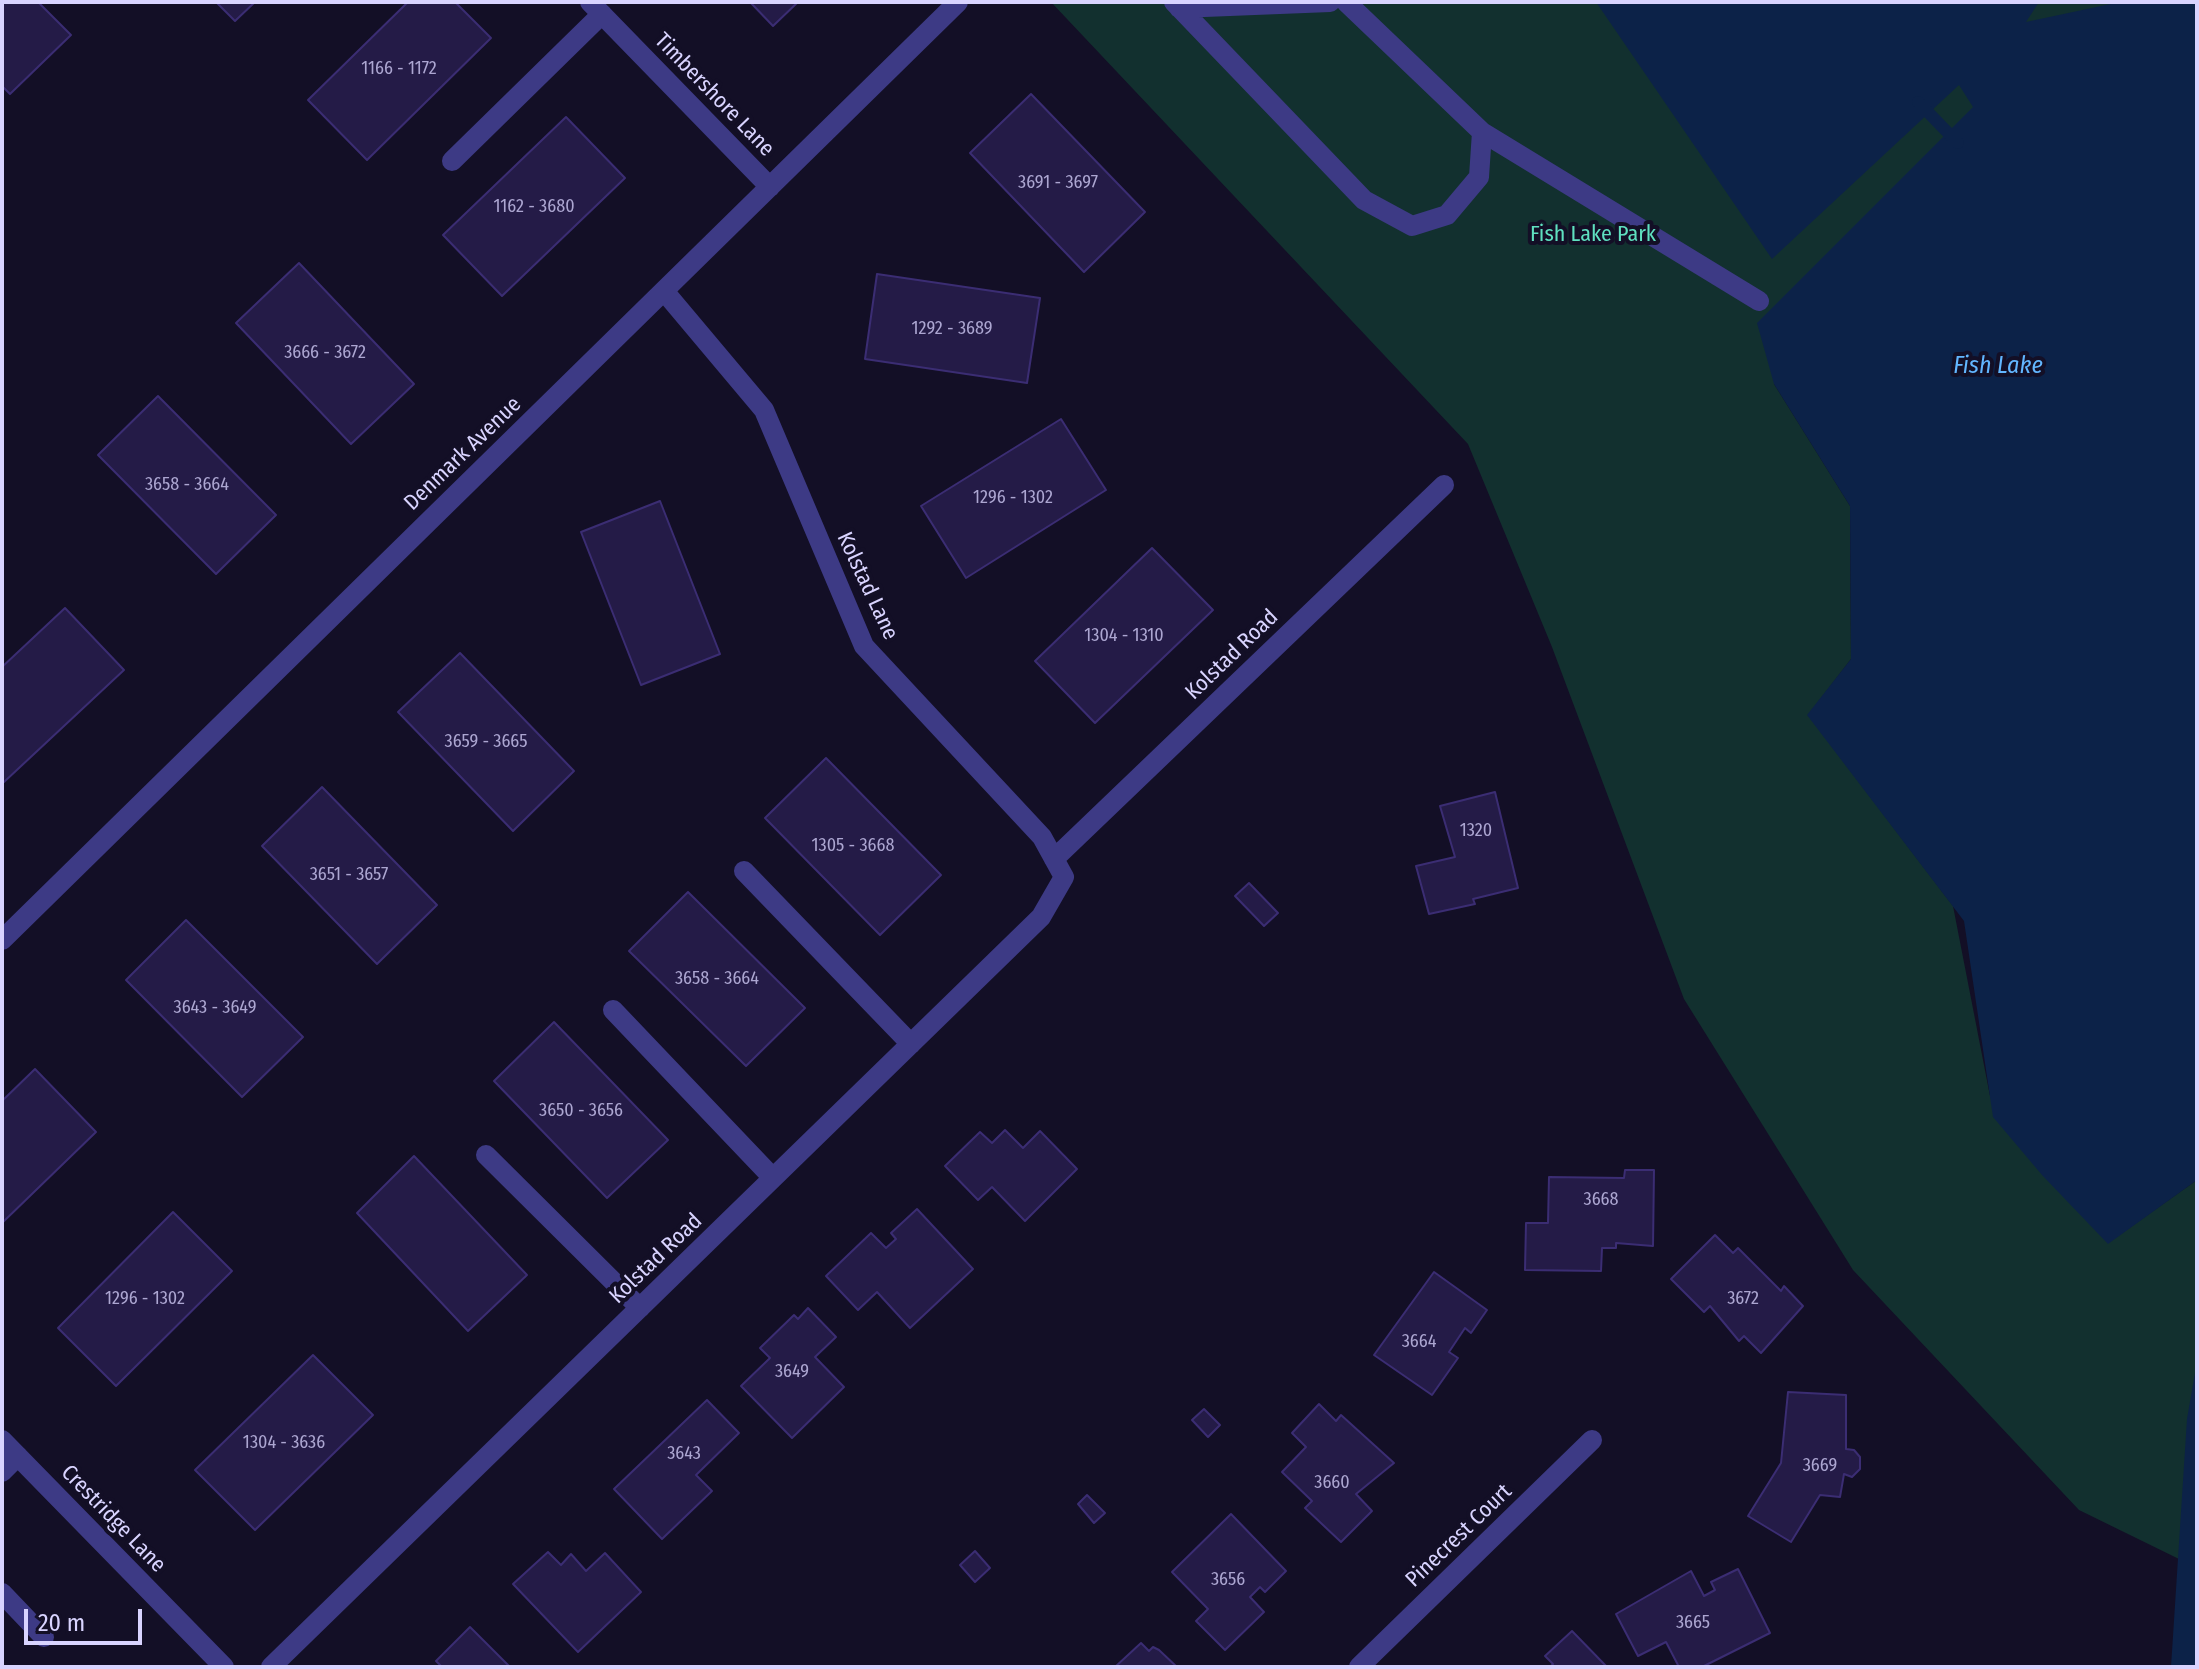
<!DOCTYPE html>
<html>
<head>
<meta charset="utf-8">
<style>
	body { margin:0 }
	#map { position:relative; width:2199px; height:1669px; overflow:hidden; background:#130f26; font-family:"Fira Sans Condensed",sans-serif }
	canvas { display:block }
	.frame { position:absolute; inset:0; border:4px solid #d9d4ff; pointer-events:none }
	.scale { position:absolute; left:24px; top:1609px; width:118px; height:36px; box-sizing:border-box; border:4px solid #d9d4ff; border-top:0; padding-left:10px; font-size:24px; line-height:28px; white-space:nowrap; color:#d9d4ff; -webkit-text-stroke:6px #130f26; paint-order:stroke }
</style>
</head>
<body>
<div id="map">
<canvas width="2199" height="1669"></canvas>
<div class="frame"></div>
<div class="scale">20 m</div>
</div>
<script>
const g = document.querySelector('canvas').getContext('2d');
g.lineJoin = 'round';
function fill(path, color) {
  g.fillStyle = color;
  g.fill(path, 'evenodd');
}
function stroke(path, color, width, dash) {
  g.strokeStyle = color;
  g.lineWidth = width;
  g.lineCap = dash ? 'butt' : 'round';
  g.setLineDash(dash || []);
  g.stroke(path);
}
function drawText(font, color, halo, rows, align = 'center') {
  g.font = font + ' "Fira Sans Condensed",sans-serif';
  g.lineWidth = 8;
  g.setLineDash([]);
  g.textBaseline = 'middle';
  g.strokeStyle = halo;
  g.fillStyle = color;
  for (const [text, x, y, turn = 0] of rows) {
    g.save();
    g.translate(x, y);
    g.rotate((+turn || 0) * Math.PI / 180);
    g.textAlign = isNaN(turn) ? turn : align;
    if (halo) g.strokeText(text, 0, 0);
    g.fillText(text, 0, 0);
    g.restore();
  }
}
const green = new Path2D(`
	M 1051,2 L 2148,2 L 1774,384 L 1850,506 L 1851,659 L 1808,715 L 1953,906 L 1990,1096 L 2108,1243 L 2197,1180 L 2197,1361 L 2179,1559 L 2079,1510 L 1853,1270 L 1684,999 L 1552,647 L 1468,444 Z`);
const water = new Path2D(`
	M 1596,2 L 2039,2 L 2026,22 L 2120,2 L 2197,2 L 2197,1180 L 2108,1244 L 2042,1175 L 1993,1117 L 1964,921 L 1807,715 L 1851,659 L 1850,506 L 1774,384 L 1757,323 L 1973,107 L 1959,85 L 1772,259 Z
	M 2197,1361 L 2197,1667 L 2171,1667 L 2187,1419 Z`);
const stream = new Path2D(`
	M 1918,102 L 1958,143`);
const building = new Path2D(`
	M 2,2 L 38,2 L 71,35 L 10,94 L 2,86 Z
	M 216,2 L 255,2 L 235,21 Z
	M 408,2 L 455,2 L 491,38 L 367,160 L 308,100 Z
	M 750,2 L 798,2 L 773,26 Z
	M 1031,94 L 1145,212 L 1084,272 L 970,153 Z
	M 566,117 L 625,178 L 502,296 L 443,235 Z
	M 299,263 L 414,384 L 351,444 L 236,323 Z
	M 877,274 L 1040,298 L 1027,383 L 865,359 Z
	M 158,396 L 276,515 L 216,574 L 98,455 Z
	M 1061,419 L 1106,490 L 966,578 L 921,506 Z
	M 660,501 L 720,654 L 641,685 L 581,532 Z
	M 1152,548 L 1213,610 L 1095,723 L 1035,661 Z
	M 65,608 L 124,670 L 4,782 L 2,780 L 2,667 Z
	M 460,653 L 574,771 L 513,831 L 398,712 Z
	M 826,758 L 941,875 L 880,935 L 765,818 Z
	M 322,787 L 437,905 L 377,964 L 262,846 Z
	M 1495,792 L 1518,888 L 1473,899 L 1475,904 L 1429,914 L 1416,866 L 1455,857 L 1440,806 Z
	M 1249,883 L 1278,913 L 1264,926 L 1235,896 Z
	M 688,892 L 805,1008 L 746,1066 L 629,951 Z
	M 186,920 L 303,1037 L 242,1097 L 126,980 Z
	M 554,1022 L 668,1140 L 607,1198 L 494,1081 Z
	M 35,1069 L 96,1132 L 2,1223 L 2,1101 Z
	M 1005,1130 L 1023,1148 L 1040,1131 L 1077,1169 L 1025,1221 L 992,1187 L 978,1200 L 945,1166 L 980,1132 L 992,1143 Z
	M 414,1156 L 527,1275 L 468,1331 L 357,1213 Z
	M 1625,1170 L 1654,1170 L 1653,1246 L 1616,1243 L 1616,1248 L 1602,1248 L 1601,1271 L 1525,1270 L 1526,1223 L 1548,1223 L 1549,1177 L 1624,1178 Z
	M 917,1209 L 973,1269 L 910,1328 L 877,1292 L 858,1310 L 826,1276 L 871,1233 L 886,1248 L 896,1239 L 891,1233 Z
	M 173,1212 L 232,1271 L 116,1386 L 58,1328 Z
	M 1715,1235 L 1733,1253 L 1738,1248 L 1781,1291 L 1784,1286 L 1803,1306 L 1761,1353 L 1744,1336 L 1739,1341 L 1710,1306 L 1704,1312 L 1671,1279 Z
	M 1434,1272 L 1487,1310 L 1471,1333 L 1465,1328 L 1449,1352 L 1458,1358 L 1432,1395 L 1374,1355 Z
	M 808,1308 L 836,1337 L 815,1357 L 844,1387 L 792,1438 L 741,1386 L 770,1358 L 760,1348 L 794,1315 L 798,1319 Z
	M 313,1355 L 373,1415 L 255,1530 L 195,1470 Z
	M 1788,1392 L 1846,1395 L 1846,1449 L 1854,1450 L 1860,1457 L 1860,1469 L 1852,1477 L 1844,1474 L 1840,1497 L 1820,1495 L 1791,1542 L 1748,1516 L 1781,1463 Z
	M 707,1400 L 739,1433 L 696,1475 L 712,1491 L 662,1539 L 614,1489 Z
	M 1319,1404 L 1336,1421 L 1341,1415 L 1394,1463 L 1356,1494 L 1372,1511 L 1341,1542 L 1305,1508 L 1312,1501 L 1282,1472 L 1306,1447 L 1292,1433 Z
	M 1204,1409 L 1220,1425 L 1208,1437 L 1192,1420 Z
	M 1087,1495 L 1105,1513 L 1094,1523 L 1078,1504 Z
	M 1231,1514 L 1286,1571 L 1265,1592 L 1260,1587 L 1250,1597 L 1264,1612 L 1225,1650 L 1196,1621 L 1208,1609 L 1172,1572 Z
	M 975,1551 L 990,1568 L 975,1582 L 960,1565 Z
	M 548,1552 L 561,1565 L 571,1554 L 586,1571 L 605,1553 L 641,1592 L 578,1652 L 513,1584 Z
	M 1738,1569 L 1770,1633 L 1702,1667 L 1679,1667 L 1666,1642 L 1638,1656 L 1616,1614 L 1691,1571 L 1704,1596 L 1715,1590 L 1711,1582 Z
	M 470,1627 L 510,1667 L 442,1667 L 436,1661 Z
	M 1572,1631 L 1607,1667 L 1550,1667 L 1553,1664 L 1545,1656 Z
	M 1141,1643 L 1149,1651 L 1153,1647 L 1159,1650 L 1177,1667 L 1115,1667 Z`);
const minor = new Path2D(`
	M 590,2 L 770,187
	M 1174,2 L 1364,200 L 1412,226 L 1447,215 L 1479,177 L 1482,132 L 1346,2
	M 1179,8 L 1330,2
	M 1482,132 L 1759,301
	M 452,161 L 602,14
	M 1054,859 L 1444,485
	M 744,871 L 911,1044
	M 2,940 L 958,2
	M 613,1010 L 773,1178
	M 486,1155 L 640,1308
	M 2,1440 L 224,1667
	M 2,1472 L 18,1456
	M 2,1593 L 44,1637
	M 271,1667 L 1041,917 L 1064,877 L 1042,837 L 864,646 L 764,410 L 664,291
	M 1359,1667 L 1592,1440`);
const numberNames = [
	["1166 - 1172",399,69],
	["3691 - 3697",1058,183],
	["1162 - 3680",534,207],
	["1292 - 3689",952,329],
	["3666 - 3672",325,353],
	["3658 - 3664",187,485],
	["1296 - 1302",1013,498],
	["1304 - 1310",1124,636],
	["3659 - 3665",486,742],
	["1320",1476,831],
	["1305 - 3668",853,846],
	["3651 - 3657",349,875],
	["3658 - 3664",717,979],
	["3643 - 3649",215,1008],
	["3650 - 3656",581,1111],
	["3668",1601,1200],
	["1296 - 1302",145,1299],
	["3672",1743,1299],
	["3664",1419,1342],
	["3649",792,1372],
	["1304 - 3636",284,1443],
	["3643",684,1454],
	["3669",1820,1466],
	["3660",1332,1483],
	["3656",1228,1580],
	["3665",1693,1623]
];
const streetNames = [
	["Timbershore Lane",714,95,46],
	["Denmark Avenue",463,454,-44],
	["Kolstad Lane",867,586,65],
	["Kolstad Road",1232,655,-44],
	["Kolstad Road",656,1259,-44],
	["Crestridge Lane",113,1519,46],
	["Pinecrest Court",1459,1536,-44]
];
const parkNames = [
	["Fish Lake Park",1593,235]
];
const waterNames = [
	["Fish Lake",1998,366]
];
fill(green, '#12302f');
fill(water, '#0c2248');
stroke(stream, '#0c2248', 12);
fill(building, '#241b47');
stroke(building, '#3b2d73', 2);
stroke(minor, '#3d3a85', 20);
drawText('18px', '#aca6d1', null, numberNames);
drawText('22px', '#d9d4ff', '#130f26', streetNames);
drawText('22px', '#5fe0c0', '#130f26', parkNames);
drawText('italic 24px', '#62b6ff', '#130f26', waterNames);
</script>
</body>
</html>
